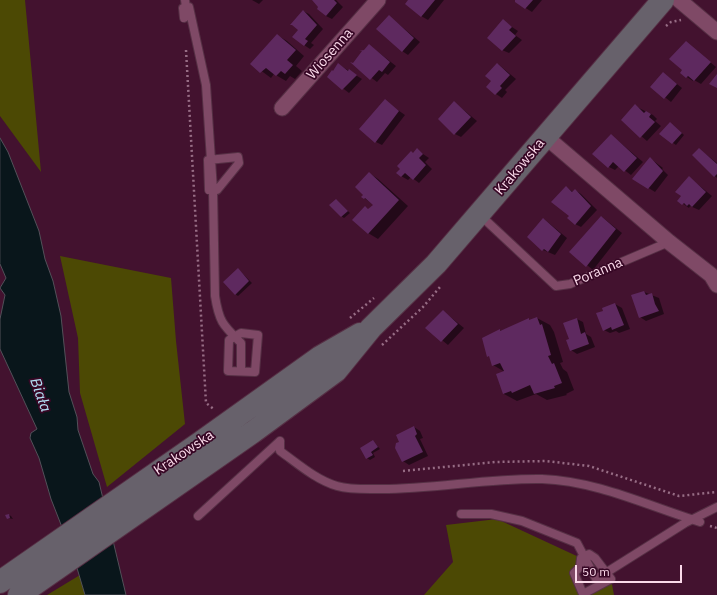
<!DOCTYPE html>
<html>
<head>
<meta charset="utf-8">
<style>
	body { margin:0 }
	#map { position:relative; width:717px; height:595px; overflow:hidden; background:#43122f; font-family:"IBM Plex Sans",sans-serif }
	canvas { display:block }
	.scale { position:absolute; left:575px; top:565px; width:107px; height:18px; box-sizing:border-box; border:2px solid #fbdaea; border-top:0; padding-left:5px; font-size:12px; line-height:14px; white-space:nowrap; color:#fbdaea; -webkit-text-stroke:3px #370725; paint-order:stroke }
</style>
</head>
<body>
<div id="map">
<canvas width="717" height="595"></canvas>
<div class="scale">50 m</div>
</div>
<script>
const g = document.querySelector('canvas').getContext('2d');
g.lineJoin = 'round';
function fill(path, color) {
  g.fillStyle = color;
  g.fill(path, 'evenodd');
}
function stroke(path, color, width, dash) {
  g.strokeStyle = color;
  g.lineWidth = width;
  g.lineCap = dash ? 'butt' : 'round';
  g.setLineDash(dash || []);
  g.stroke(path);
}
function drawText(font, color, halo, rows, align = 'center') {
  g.font = font + ' "IBM Plex Sans",sans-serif';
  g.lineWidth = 3.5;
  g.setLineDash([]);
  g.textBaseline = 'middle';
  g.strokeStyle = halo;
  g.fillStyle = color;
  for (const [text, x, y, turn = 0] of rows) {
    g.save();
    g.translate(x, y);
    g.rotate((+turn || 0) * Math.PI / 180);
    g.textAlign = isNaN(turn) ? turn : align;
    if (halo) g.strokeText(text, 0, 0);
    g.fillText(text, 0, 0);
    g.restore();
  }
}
const green = new Path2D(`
	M 0,0 L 25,0 L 41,172 L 0,116 Z
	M 60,256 L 171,278 L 176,341 L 185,424 L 107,487 L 80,393 L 78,338 Z
	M 497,519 L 581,558 L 574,573 L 583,594 L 611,579 L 614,595 L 424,595 L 453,562 L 446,525 Z
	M 80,575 L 85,595 L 47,595 Z`);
const water = new Path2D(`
	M 0,138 L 8,152 L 39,231 L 45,259 L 53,281 L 61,316 L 69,392 L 77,417 L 78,430 L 93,474 L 99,482 L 126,595 L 85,595 L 74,558 L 51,499 L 39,458 L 30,438 L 31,433 L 37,429 L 0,349 L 0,319 L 5,295 L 0,288 L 6,278 L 0,264 Z`);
const shadow = new Path2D(`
	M 252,0 L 263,0 L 259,4 Z
	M 313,0 L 336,0 L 343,7 L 332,19 L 326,16 Z
	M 409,0 L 444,0 L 428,20 L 421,16 Z
	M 517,0 L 542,0 L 532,12 L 516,2 Z
	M 303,11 L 309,14 L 323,29 L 311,43 L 314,45 L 310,49 L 304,45 L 300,30 Z
	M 389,16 L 420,42 L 408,55 L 402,51 Z
	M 503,21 L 518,31 L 515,35 L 522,40 L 509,53 L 502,50 Z
	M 277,35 L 287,41 L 304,56 L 296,66 L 302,71 L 295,79 L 290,76 L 286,81 L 274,74 L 271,78 L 252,64 Z
	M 686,42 L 716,67 L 701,84 L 694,80 L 693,81 L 681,73 L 683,70 Z
	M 369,45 L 396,66 L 388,75 L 385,73 L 377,82 L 353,64 Z
	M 338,64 L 362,79 L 349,93 L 328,77 L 334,72 Z
	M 498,64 L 516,79 L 505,90 L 507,92 L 502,98 L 496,94 L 493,81 Z
	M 663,73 L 682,88 L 671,102 L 652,87 Z
	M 385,101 L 405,115 L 382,145 L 376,142 Z
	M 454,102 L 477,121 L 461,137 L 455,134 Z
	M 635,106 L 653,115 L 657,119 L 655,121 L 661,126 L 647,141 L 622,120 Z
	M 673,125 L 684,135 L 676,145 L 660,134 Z
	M 611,135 L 643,162 L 631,175 L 619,166 L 615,170 L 609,167 Z
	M 699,149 L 717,163 L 717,178 L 694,155 Z
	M 417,150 L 429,158 L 425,162 L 432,169 L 419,183 L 411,177 L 408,180 L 401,176 Z
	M 651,159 L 663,168 L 662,169 L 668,175 L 655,192 L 634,179 Z
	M 369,173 L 378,179 L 408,206 L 378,239 L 368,233 L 365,207 L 369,210 L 374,205 L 364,198 Z
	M 690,178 L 712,196 L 699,210 L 690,206 L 689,208 L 678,200 L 682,196 Z
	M 566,187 L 573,192 L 575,190 L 581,194 L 597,210 L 581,227 L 575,224 L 570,216 Z
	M 336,200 L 350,213 L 344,218 L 341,216 Z
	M 602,217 L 622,233 L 593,270 L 571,252 Z
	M 544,219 L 567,238 L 555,255 L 543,250 L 528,237 Z
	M 240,271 L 252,283 L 238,296 L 235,294 Z
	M 644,292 L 659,298 L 664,314 L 646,321 L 640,317 Z
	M 615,304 L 622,308 L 630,329 L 619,333 L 616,331 L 610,333 L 604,330 L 604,311 Z
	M 443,311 L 464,328 L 448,345 L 427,328 Z
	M 537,318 L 550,325 L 554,332 L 563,362 L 560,363 L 563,369 L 567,372 L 574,390 L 566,394 L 567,395 L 547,400 L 536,394 L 517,401 L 504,394 L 497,375 L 505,372 L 493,365 L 491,334 Z
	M 577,319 L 583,322 L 586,334 L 591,337 L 595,347 L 577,354 L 571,350 L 570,339 Z
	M 414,427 L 420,431 L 423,438 L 420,439 L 428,456 L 409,465 L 403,461 L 401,442 Z
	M 373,441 L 380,449 L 373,453 L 375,457 L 370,460 L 367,458 Z
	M 9,515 L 11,516 L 13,519 L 8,518 Z`);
const building = new Path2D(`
	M 312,0 L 334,0 L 337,3 L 326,16 L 317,9 L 318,7 Z
	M 408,0 L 435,0 L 421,17 L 405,4 Z
	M 515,0 L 533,0 L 525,9 L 515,2 Z
	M 303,10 L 317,25 L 305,39 L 308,41 L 304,46 L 292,37 L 298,30 L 292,25 L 290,25 Z
	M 389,15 L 414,38 L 402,52 L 376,29 Z
	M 503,19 L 512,27 L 509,30 L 516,36 L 502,51 L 487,38 Z
	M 277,34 L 296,50 L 287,60 L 293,65 L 285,74 L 281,71 L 276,76 L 266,68 L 260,73 L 250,64 Z
	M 686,41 L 711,62 L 694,81 L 688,76 L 686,78 L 680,73 L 682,70 L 669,59 Z
	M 369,44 L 390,62 L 382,72 L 379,70 L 370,80 L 350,62 L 353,63 L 362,51 L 359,51 L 364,50 Z
	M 338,63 L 348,71 L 349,69 L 357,75 L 342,90 L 327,77 L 332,70 L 333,71 Z
	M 497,63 L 510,75 L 500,86 L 502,88 L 495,95 L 486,87 L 491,81 L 485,76 Z
	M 663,72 L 677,84 L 664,99 L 650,87 Z
	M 717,74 L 717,88 L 709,84 Z
	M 385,99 L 399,111 L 375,143 L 359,129 Z
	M 454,101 L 471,117 L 454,135 L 438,119 Z
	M 635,104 L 644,113 L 646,111 L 651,114 L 649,117 L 655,122 L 640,138 L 621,120 Z
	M 670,122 L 682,133 L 672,144 L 659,134 Z
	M 611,134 L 637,158 L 624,172 L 613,162 L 608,168 L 592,154 Z
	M 417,148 L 423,154 L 419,158 L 426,165 L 413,180 L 405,173 L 401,177 L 396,173 L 400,169 L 397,166 L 411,151 L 413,153 Z
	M 699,148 L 717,164 L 717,174 L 714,177 L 692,155 Z
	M 650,157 L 663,171 L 648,189 L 632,179 Z
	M 369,172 L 399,200 L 368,234 L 352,220 L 365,206 L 368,209 L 373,205 L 365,198 L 364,199 L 361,197 L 363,195 L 355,187 Z
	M 689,176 L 706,192 L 692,207 L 689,204 L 687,206 L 684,203 L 682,205 L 677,201 L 681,196 L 675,192 Z
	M 566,186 L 572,192 L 575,189 L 591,206 L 575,225 L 567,218 L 569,216 L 551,202 Z
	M 336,199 L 348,211 L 341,217 L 329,205 Z
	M 601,216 L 616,229 L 586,267 L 569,252 Z
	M 543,218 L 561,234 L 548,252 L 544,249 L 542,251 L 527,237 Z
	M 238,268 L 249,281 L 235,295 L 223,282 Z
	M 644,291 L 646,295 L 652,293 L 655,304 L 659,311 L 639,318 L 631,295 Z
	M 615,303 L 624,325 L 612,330 L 611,327 L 603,331 L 596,313 L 603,311 L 602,308 Z
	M 443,310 L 458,324 L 441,342 L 425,328 Z
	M 537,317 L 540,325 L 542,324 L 551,355 L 548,356 L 552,364 L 554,363 L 562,383 L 554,386 L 555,388 L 534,394 L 530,385 L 512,393 L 511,391 L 503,394 L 496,374 L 504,371 L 500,363 L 492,366 L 489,356 L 487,357 L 482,338 L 500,329 L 500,331 L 529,318 L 529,320 Z
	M 577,318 L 581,334 L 585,332 L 589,344 L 570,351 L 566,340 L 569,339 L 563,323 Z
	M 414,426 L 417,434 L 415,436 L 423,452 L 402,462 L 395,448 L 396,443 L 399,442 L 396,435 Z
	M 373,440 L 378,447 L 371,452 L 373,455 L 366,459 L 360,448 Z
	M 9,514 L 10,518 L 7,519 L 5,515 Z`);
const path = new Path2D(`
	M 666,26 L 671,22 L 681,20
	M 186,50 L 206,403 L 215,410
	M 350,318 L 374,298
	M 382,345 L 423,307 L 440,287
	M 403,471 L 495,462 L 546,461 L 589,466 L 679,496 L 717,492
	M 710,526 L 717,528`);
const lane = new Path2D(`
	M 185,0 L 186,7 L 189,7 L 206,85 L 213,190 L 215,296 C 219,322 223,325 241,343 L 241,370
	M 184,18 L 183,8 L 186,7
	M 238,157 L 239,163 L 217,190 L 209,190 L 208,160 Z
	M 480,215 L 556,286 L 570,284 L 669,242
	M 241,333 L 258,335 L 255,372 L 228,371 L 229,340 Z
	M 280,441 L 280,451 C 297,463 316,480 337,486 C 351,490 367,489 382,489 C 435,489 488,478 542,479 C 597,481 648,506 700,522
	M 461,514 L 491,514 L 522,521 L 577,543 L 596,579 L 685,523 L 717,507
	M 198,516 L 280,441
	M 589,554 L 595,558 L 611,579 L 583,594 L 574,573 L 580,567 L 581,558 Z`);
const street = new Path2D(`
	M 679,0 L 717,32
	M 282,108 L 378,0
	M 546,137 L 669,242 L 711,275 L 717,285`);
const secondary = new Path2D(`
	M 0,582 L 201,442 L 320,357 L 360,334
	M 19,595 L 253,432 L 336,371 L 371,328 L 436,264 L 663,0`);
const streetNames = [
	["Wiosenna",330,54,-49],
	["Krakowska",520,167,-50],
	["Poranna",598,272,-23],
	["Krakowska",184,453,-34]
];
const waterNames = [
	["Biała",40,395,70]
];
fill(green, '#4c4904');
fill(water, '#09161b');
stroke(water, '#525159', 1);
fill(shadow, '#0007');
fill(building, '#5e295f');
stroke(lane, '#563045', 10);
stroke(street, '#563045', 17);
stroke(secondary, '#563045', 24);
stroke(path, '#976d85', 2.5, [2, 3]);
stroke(lane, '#7f4966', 8);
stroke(street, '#7f4966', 15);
stroke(secondary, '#67616b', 22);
drawText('14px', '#fbdaea', '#370725', streetNames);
drawText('italic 15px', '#b3e1f5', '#370725', waterNames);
</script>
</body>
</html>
